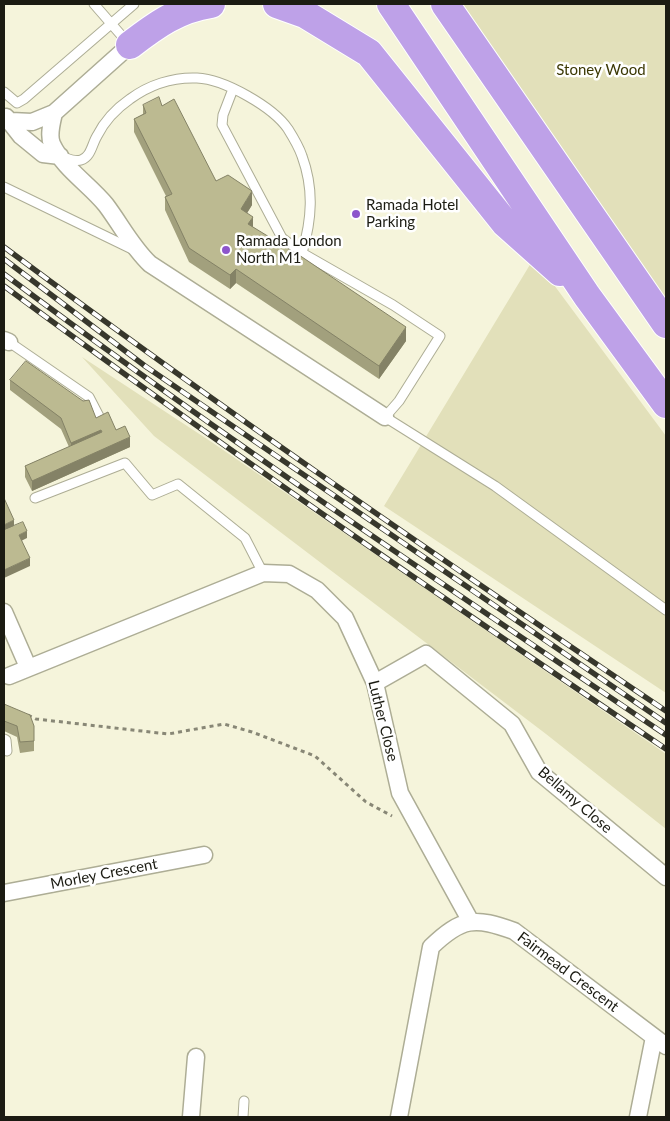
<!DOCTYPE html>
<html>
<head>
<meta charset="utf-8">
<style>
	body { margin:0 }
	#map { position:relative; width:670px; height:1121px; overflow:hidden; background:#f5f4db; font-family:Lato,sans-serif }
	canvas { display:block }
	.frame { position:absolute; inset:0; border:5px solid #1b1b12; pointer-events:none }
</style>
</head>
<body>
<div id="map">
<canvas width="670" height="1121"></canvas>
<div class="frame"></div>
</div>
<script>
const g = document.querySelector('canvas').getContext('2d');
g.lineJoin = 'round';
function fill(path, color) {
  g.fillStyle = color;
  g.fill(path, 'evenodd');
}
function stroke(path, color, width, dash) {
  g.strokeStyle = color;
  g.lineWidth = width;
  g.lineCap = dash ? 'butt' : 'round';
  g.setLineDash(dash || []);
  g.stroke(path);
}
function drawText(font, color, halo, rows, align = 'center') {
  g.font = font + ' Lato,sans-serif';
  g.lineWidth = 5;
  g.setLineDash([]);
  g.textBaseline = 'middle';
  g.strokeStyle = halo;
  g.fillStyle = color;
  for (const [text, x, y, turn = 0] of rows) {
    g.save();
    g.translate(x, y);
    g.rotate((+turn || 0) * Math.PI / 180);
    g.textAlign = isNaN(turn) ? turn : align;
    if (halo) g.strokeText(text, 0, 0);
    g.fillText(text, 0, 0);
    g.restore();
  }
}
const green = new Path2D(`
	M 450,4 L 666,4 L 666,308 Z
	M 534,258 L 666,436 L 666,693 L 384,506 Z
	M 82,357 L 213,443 L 666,754 L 666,829 L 546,734 L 154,436 Z`);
const path = new Path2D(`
	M 28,715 L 36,719 L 168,734 L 224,724 L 252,732 L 315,756 L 366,802 L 392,816`);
const service = new Path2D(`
	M 94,4 L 128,43
	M 233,89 L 223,115 L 222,125 L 282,238 L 302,253 L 393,305 L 440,336 L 399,401 L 385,417 L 495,486 L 666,610
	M 4,92 L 17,103 L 24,99 L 134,4
	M 63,157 C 69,159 75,162 81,160 C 91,157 92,144 97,136 C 104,122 117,108 130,99 C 149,85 173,77 197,78 C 224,79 273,107 288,129 C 293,137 299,147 302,156 C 314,189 312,219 302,253
	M 4,187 L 134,250
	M 9,342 L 89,397 L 102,422
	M 35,498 L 125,463 L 152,495 L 178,484 L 245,538 L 263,573
	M 4,739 L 6,740 L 7,751
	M 243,1117 L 244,1101`);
const minor = new Path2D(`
	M 54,113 C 52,122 48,135 52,144 C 63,168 90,185 106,205 C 121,225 132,247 150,264 L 385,417
	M 6,117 L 21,136 L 43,154 L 60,156
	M 11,121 L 32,122 L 54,113 L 130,45
	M 4,340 L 9,342
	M 4,612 L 28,667
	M 9,676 L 263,573 L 289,574 L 317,590 L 345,618 L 375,683 L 400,793 L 471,922
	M 375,683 L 426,654 L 512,724 L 539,772 L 666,877
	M 4,893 L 204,855
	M 191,1117 L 196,1057
	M 399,1117 L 431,947 C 462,917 475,917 514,931 L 666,1046
	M 638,1117 L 654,1037`);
const motorway = new Path2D(`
	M 277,4 L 305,14 L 369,53 L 505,223 L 560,272
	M 391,4 L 587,296 L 666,404
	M 445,4 L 666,324
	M 130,45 C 156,25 178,9 211,4`);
const rail = new Path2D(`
	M 4,247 C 220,408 442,560 666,711
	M 4,259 L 145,366 L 666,723
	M 4,274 C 219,435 443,584 666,735
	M 4,286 C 220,446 443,598 666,749`);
const wall = new Path2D(`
	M 143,105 L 162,106 L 216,181 L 252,205 L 247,213 L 253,227 L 406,341 L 379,379 L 236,283 L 230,289 L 189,262 L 165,210 L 165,197 L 166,196 L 134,132 L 134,119 L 143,114 Z
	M 10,380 L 96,418 L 116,430 L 130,447 L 32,491 L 25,477 L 25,466 L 69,447 L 61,429 L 10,390 Z
	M 4,704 L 34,726 L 34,751 L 20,753 L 17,737 L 4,731 Z`);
const shadedWall = new Path2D(`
	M 252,191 L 252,205 L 241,223 L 241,209 Z
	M 253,217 L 253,231 L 248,224 Z
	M 236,269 L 236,283 L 230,289 L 230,275 Z
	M 406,327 L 406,341 L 379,379 L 379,366 Z
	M 101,430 L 101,441 L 71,454 L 71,443 Z
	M 130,437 L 130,447 L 32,491 L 32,481 Z
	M 14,520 L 14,528 L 4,532 L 4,525 Z
	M 27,531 L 27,538 L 19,542 L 19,535 Z
	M 30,558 L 30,566 L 4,578 L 4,570 Z`);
const building = new Path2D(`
	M 159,97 L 162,106 L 174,99 L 216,181 L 228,175 L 252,191 L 241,209 L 253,217 L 248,224 L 302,257 L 406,327 L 379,366 L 236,269 L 230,275 L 189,248 L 165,197 L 172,194 L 134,119 L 146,113 L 143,105 Z
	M 26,361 L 83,401 L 89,400 L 96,418 L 108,412 L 116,430 L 125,426 L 130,437 L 32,481 L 25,466 L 102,432 L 101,430 L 71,443 L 61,418 L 10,380 Z
	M 4,498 L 14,520 L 4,525 Z
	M 23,522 L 27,531 L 19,535 L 30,558 L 4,570 L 4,530 Z
	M 4,704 L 30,715 L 34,726 L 34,741 L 20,742 L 17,726 L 4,721 Z`);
const markers = [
	[356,214,5,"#8d55cc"],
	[226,250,5,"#8d55cc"]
];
const parkNames = [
	["Stoney Wood",601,70]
];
const poiNames = [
	["Ramada Hotel",366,205],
	["Parking",366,222],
	["Ramada London",236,241],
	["North M1",236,258]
];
const streetNames = [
	["Luther Close",383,721,76],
	["Bellamy Close",575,800,41],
	["Morley Crescent",104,874,-11],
	["Fairmead Crescent",568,972,37]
];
fill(green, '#e2e0ba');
stroke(service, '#adad95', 11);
stroke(minor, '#adad95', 19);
stroke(motorway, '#fff', 30);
stroke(path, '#888776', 3, [4, 4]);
stroke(service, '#fff', 9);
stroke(minor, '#fff', 16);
stroke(motorway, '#bea1e8', 28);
stroke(rail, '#37372c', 5.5);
stroke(rail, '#fff', 4, [11]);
fill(wall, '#a2a07d');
fill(shadedWall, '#848266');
fill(building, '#bcba91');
stroke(building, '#848266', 1);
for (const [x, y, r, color] of markers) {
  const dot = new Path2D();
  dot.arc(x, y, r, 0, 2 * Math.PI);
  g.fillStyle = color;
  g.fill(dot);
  stroke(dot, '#fff', 2);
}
drawText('15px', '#3b3804', '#fff', parkNames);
drawText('15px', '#1b1b12', '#fff', poiNames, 'left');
drawText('15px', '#1b1b12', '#fff', streetNames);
</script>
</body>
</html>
